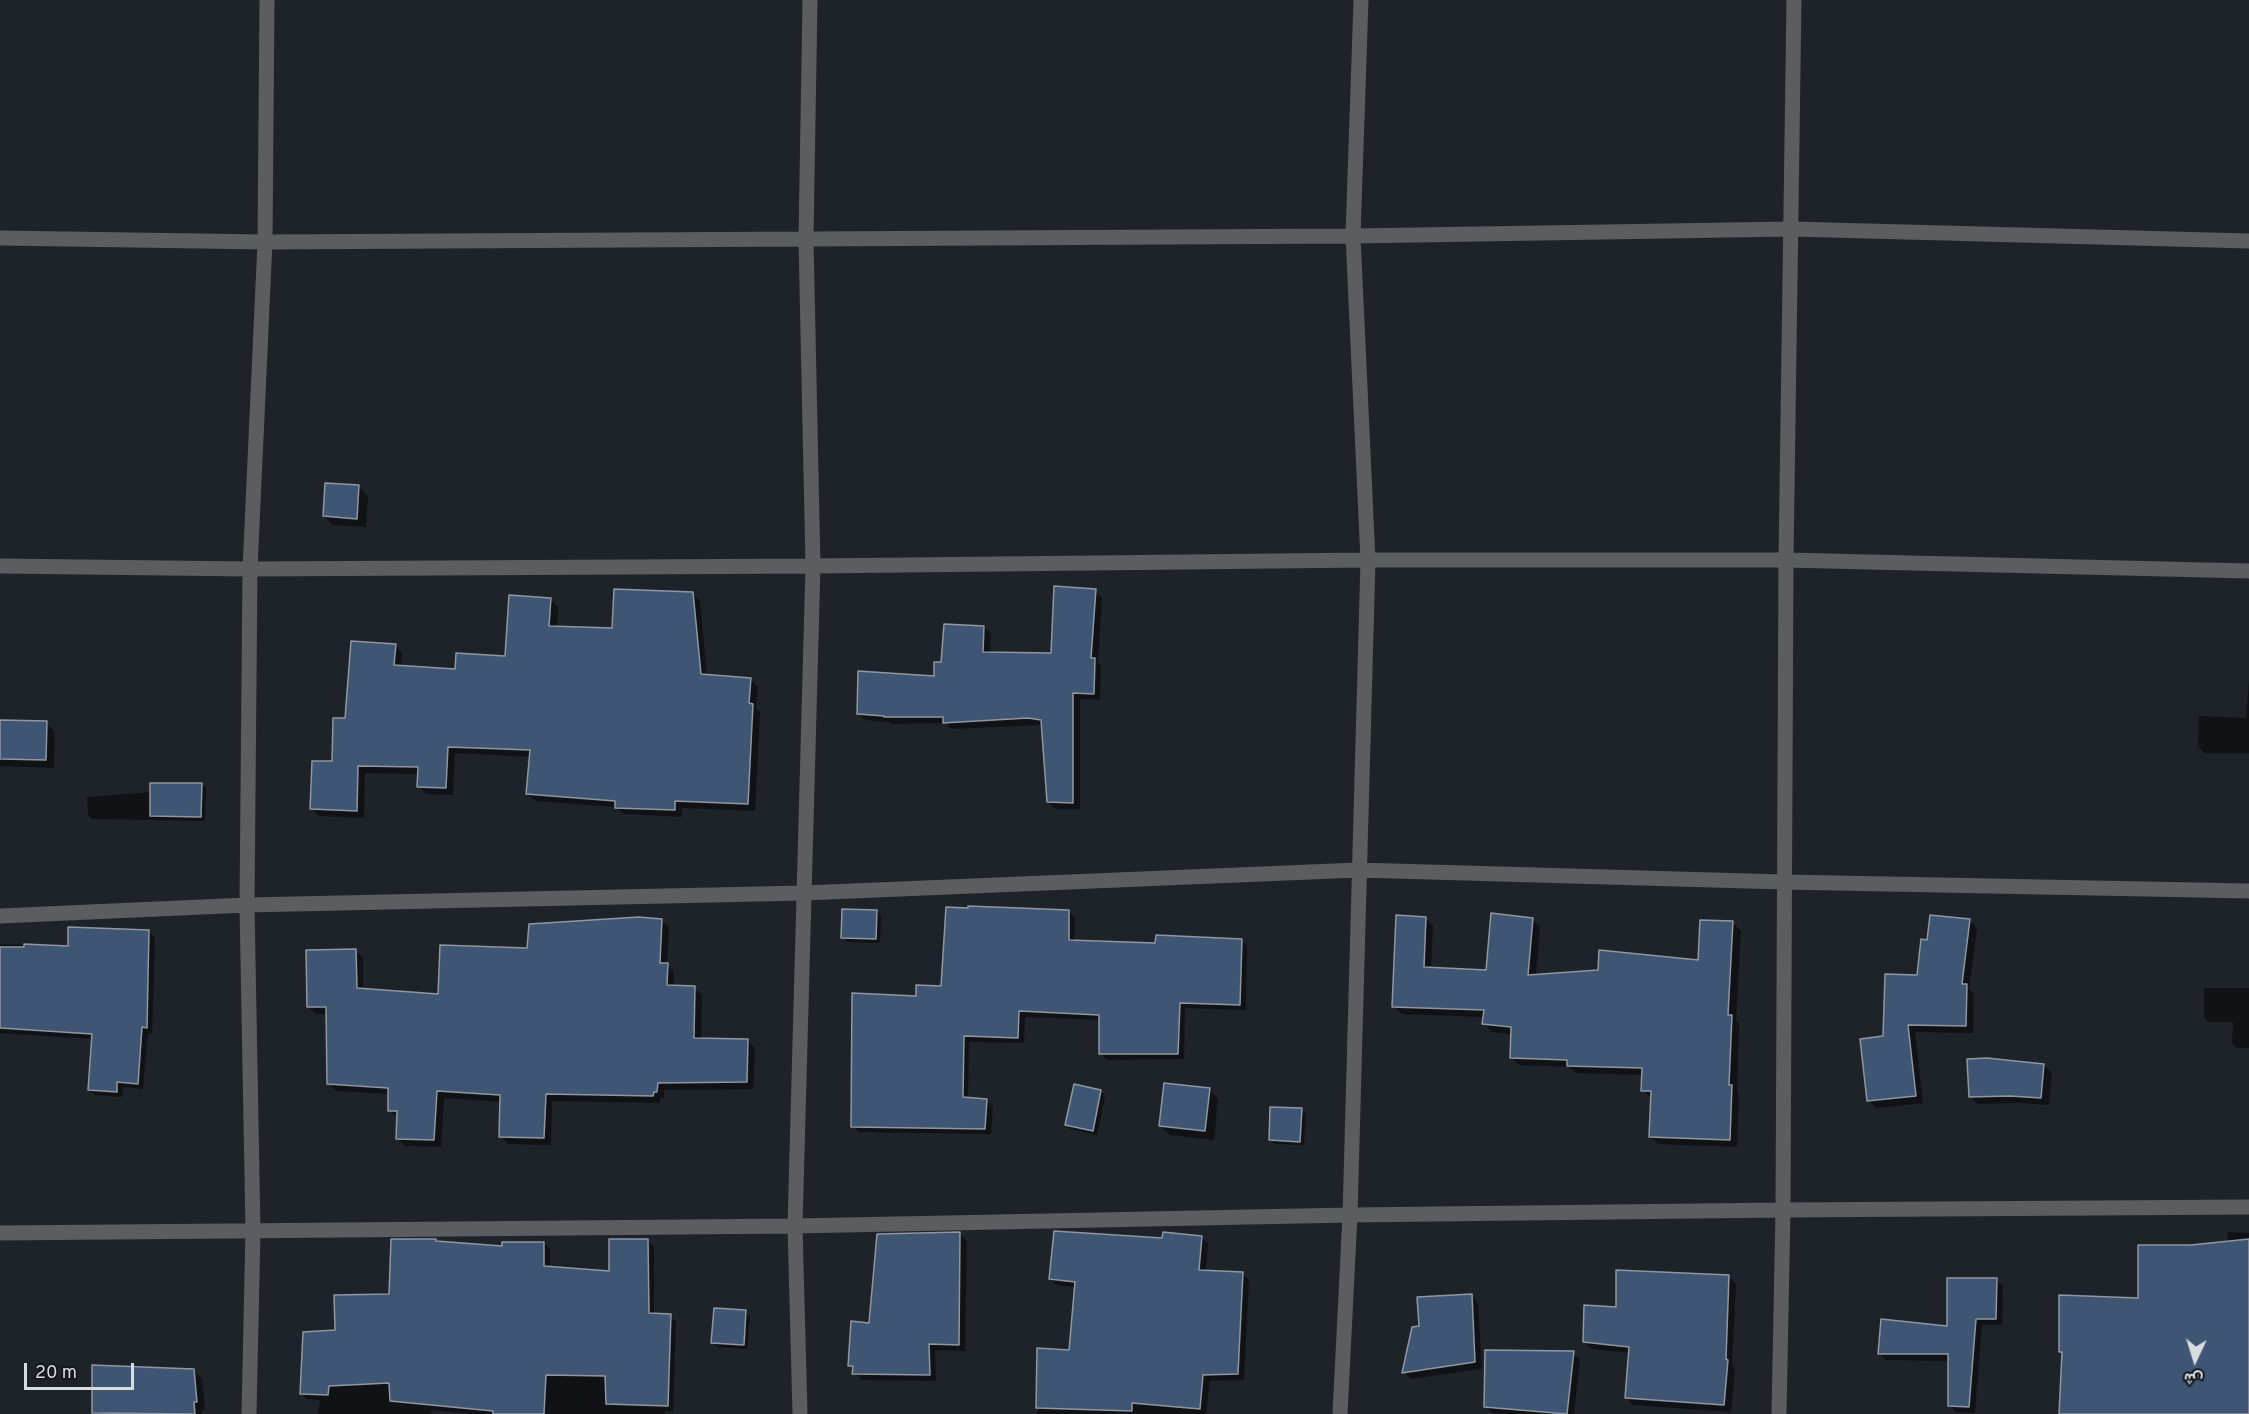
<!DOCTYPE html>
<html>
<head>
<meta charset="utf-8">
<style>
	body { margin:0 }
	#map { position:relative; width:2249px; height:1414px; overflow:hidden; background:#1e2329; font-family:Overpass,Vazirmatn,sans-serif }
	canvas { display:block }
	.north { position:absolute; left:2165px; top:1330px; width:60px; height:60px; -webkit-text-stroke:4px #15191f; paint-order:stroke; rotate:184deg; font-size:16px; font-weight:700; line-height:24px; text-align:center; color:#d8dbdf }
	.north::after { content:''; display:block; margin:auto; width:21px; height:27px; background:#d8dbdf; clip-path:polygon(50% 0,100% 100%,50% 72%,0 100%) }
	.scale { position:absolute; left:24px; top:1363px; width:110px; height:27px; box-sizing:border-box; border:3px solid #d8dbdf; border-top:0; padding-left:8px; font-size:18px; line-height:21px; white-space:nowrap; color:#d8dbdf; -webkit-text-stroke:4px #15191f; paint-order:stroke }
</style>
</head>
<body>
<div id="map">
<canvas width="2249" height="1414"></canvas>
<div class="north">ش</div>
<div class="scale">20 m</div>
</div>
<script>
const g = document.querySelector('canvas').getContext('2d');
g.lineJoin = 'round';
function fill(path, color) {
  g.fillStyle = color;
  g.fill(path, 'evenodd');
}
function stroke(path, color, width, dash) {
  g.strokeStyle = color;
  g.lineWidth = width;
  g.lineCap = dash ? 'butt' : 'round';
  g.setLineDash(dash || []);
  g.stroke(path);
}
const shadow = new Path2D(`
	M 359,487 L 368,496 L 366,527 L 333,525 L 324,516 Z
	M 1095,591 L 1102,598 L 1098,663 L 1101,666 L 1100,700 L 1080,699 L 1080,809 L 1055,809 L 1048,802 L 1043,725 L 951,729 L 946,723 L 892,724 L 890,722 L 865,720 L 858,713 L 936,678 L 942,664 L 984,627 L 991,634 L 990,654 L 1053,654 Z
	M 692,593 L 700,601 L 707,676 L 750,679 L 758,687 L 756,709 L 760,712 L 755,811 L 682,808 L 682,817 L 624,814 L 616,807 L 536,801 L 528,794 L 531,757 L 455,753 L 453,795 L 426,794 L 419,786 L 419,774 L 365,773 L 364,818 L 319,816 L 312,808 L 333,763 L 347,720 L 395,645 L 402,653 L 401,667 L 456,671 L 506,658 L 551,600 L 558,607 L 557,628 L 614,629 Z
	M 2249,680 L 2249,753 L 2204,753 L 2198,746 L 2199,716 L 2246,718 Z
	M 0,721 L 46,723 L 55,732 L 54,768 L 0,766 Z
	M 202,784 L 206,788 L 205,821 L 92,819 L 88,815 L 87,797 L 152,792 Z
	M 877,911 L 881,916 L 880,943 L 847,942 L 843,938 Z
	M 1069,912 L 1075,918 L 1074,942 L 1157,945 L 1241,940 L 1247,946 L 1246,1010 L 1185,1008 L 1184,1059 L 1107,1060 L 1101,1053 L 1101,1020 L 1025,1017 L 1024,1043 L 969,1042 L 968,1099 L 987,1101 L 993,1107 L 991,1134 L 859,1132 L 853,1126 L 917,998 L 942,987 Z
	M 1425,918 L 1433,926 L 1431,969 L 1487,971 L 1532,919 L 1540,927 L 1536,976 L 1699,961 L 1733,923 L 1741,931 L 1736,1020 L 1739,1024 L 1737,1092 L 1739,1094 L 1737,1147 L 1658,1144 L 1650,1136 L 1651,1098 L 1643,1090 L 1644,1075 L 1576,1073 L 1570,1067 L 1519,1065 L 1511,1057 L 1512,1034 L 1492,1032 L 1484,1024 L 1484,1017 L 1402,1014 L 1394,1006 Z
	M 661,920 L 669,927 L 667,965 L 674,972 L 674,987 L 694,988 L 702,995 L 701,1039 L 748,1040 L 755,1048 L 753,1089 L 664,1090 L 664,1098 L 660,1098 L 660,1103 L 552,1101 L 551,1145 L 508,1144 L 500,1136 L 501,1102 L 444,1098 L 441,1147 L 405,1146 L 398,1138 L 397,1117 L 389,1110 L 390,1094 L 336,1091 L 329,1083 L 328,1014 L 316,1014 L 308,1007 L 356,951 L 363,958 L 363,990 L 440,996 L 528,949 Z
	M 1969,920 L 1977,928 L 1969,989 L 1974,994 L 1973,1033 L 1915,1032 L 1923,1103 L 1876,1108 L 1868,1100 L 1885,1038 L 1919,977 L 1928,942 Z
	M 149,932 L 155,937 L 152,1033 L 148,1033 L 143,1089 L 123,1087 L 122,1097 L 95,1095 L 89,1090 L 93,1039 L 0,1033 L 0,944 L 69,947 Z
	M 2204,988 L 2249,988 L 2249,1048 L 2237,1048 L 2232,1043 L 2233,1022 L 2208,1022 L 2204,1018 Z
	M 2044,1065 L 2052,1073 L 2049,1105 L 2019,1103 L 1978,1104 L 1970,1096 Z
	M 1209,1089 L 1218,1099 L 1214,1140 L 1170,1135 L 1160,1126 Z
	M 1101,1091 L 1105,1096 L 1097,1135 L 1070,1129 L 1066,1125 Z
	M 1301,1110 L 1306,1114 L 1304,1145 L 1275,1144 L 1270,1139 Z
	M 2228,1232 L 2249,1233 L 2249,1414 L 2061,1414 L 2064,1355 L 2060,1352 L 2227,1243 Z
	M 960,1234 L 967,1241 L 965,1351 L 935,1350 L 936,1381 L 861,1380 L 850,1365 L 871,1324 Z
	M 1202,1237 L 1208,1244 L 1206,1272 L 1242,1273 L 1249,1280 L 1244,1380 L 1210,1381 L 1206,1414 L 1037,1414 L 1038,1408 L 1070,1351 L 1076,1287 L 1057,1285 L 1051,1279 L 1164,1239 Z
	M 436,1240 L 438,1243 L 504,1248 L 544,1243 L 550,1249 L 550,1268 L 610,1273 L 648,1241 L 654,1247 L 654,1315 L 670,1316 L 676,1322 L 673,1411 L 665,1411 L 665,1414 L 475,1414 L 431,1410 L 432,1414 L 318,1414 L 320,1400 L 307,1399 L 301,1393 L 337,1332 L 390,1295 Z
	M 1729,1277 L 1736,1284 L 1732,1366 L 1735,1368 L 1731,1412 L 1633,1405 L 1626,1397 L 1630,1353 L 1592,1349 L 1584,1342 L 1618,1308 Z
	M 1996,1280 L 2003,1286 L 2002,1325 L 1982,1325 L 1975,1413 L 1956,1412 L 1950,1405 L 1949,1361 L 1886,1360 L 1880,1354 L 1949,1327 Z
	M 1471,1296 L 1478,1303 L 1482,1369 L 1411,1379 L 1404,1372 L 1421,1328 Z
	M 745,1312 L 750,1316 L 747,1349 L 717,1347 L 713,1342 Z
	M 1573,1353 L 1580,1360 L 1574,1414 L 1503,1414 L 1492,1413 L 1485,1406 Z
	M 93,1367 L 194,1371 L 202,1379 L 205,1409 L 202,1410 L 202,1414 L 93,1414 Z`);
const building = new Path2D(`
	M 325,483 L 359,485 L 357,519 L 323,516 Z
	M 1054,586 L 1096,589 L 1091,658 L 1095,658 L 1094,694 L 1073,693 L 1073,803 L 1047,802 L 1041,720 L 1028,718 L 943,723 L 943,717 L 884,717 L 884,716 L 857,714 L 858,671 L 934,676 L 934,662 L 941,662 L 944,624 L 984,626 L 983,652 L 1051,653 Z
	M 614,589 L 693,592 L 701,674 L 751,678 L 749,703 L 753,704 L 748,804 L 675,801 L 675,810 L 615,808 L 615,801 L 526,794 L 530,750 L 448,747 L 446,788 L 417,787 L 418,767 L 358,766 L 357,811 L 310,809 L 312,761 L 332,761 L 333,718 L 345,718 L 351,641 L 396,644 L 394,665 L 455,669 L 456,653 L 505,656 L 509,595 L 551,598 L 549,626 L 612,628 Z
	M 0,720 L 47,721 L 46,760 L 0,759 Z
	M 150,783 L 202,783 L 201,817 L 150,816 Z
	M 968,906 L 1069,910 L 1069,940 L 1155,943 L 1156,935 L 1242,939 L 1240,1005 L 1180,1003 L 1178,1054 L 1099,1054 L 1099,1015 L 1019,1011 L 1018,1038 L 964,1036 L 963,1097 L 987,1099 L 985,1129 L 851,1127 L 852,993 L 916,996 L 916,985 L 941,986 L 946,907 L 968,908 Z
	M 842,909 L 877,910 L 876,939 L 841,938 Z
	M 1491,913 L 1533,918 L 1528,975 L 1598,970 L 1599,950 L 1698,960 L 1700,920 L 1733,921 L 1728,1015 L 1732,1015 L 1729,1085 L 1732,1085 L 1730,1140 L 1649,1137 L 1651,1091 L 1641,1091 L 1642,1068 L 1567,1066 L 1567,1060 L 1510,1058 L 1511,1027 L 1482,1024 L 1484,1010 L 1392,1007 L 1396,915 L 1426,917 L 1424,967 L 1486,970 Z
	M 1930,915 L 1970,919 L 1962,984 L 1967,984 L 1966,1026 L 1908,1025 L 1916,1096 L 1867,1101 L 1860,1039 L 1883,1036 L 1885,974 L 1917,975 L 1921,939 L 1927,940 Z
	M 639,917 L 662,919 L 660,963 L 668,963 L 667,985 L 695,986 L 694,1038 L 748,1039 L 747,1082 L 658,1083 L 657,1092 L 654,1092 L 653,1096 L 546,1094 L 544,1138 L 499,1137 L 500,1095 L 437,1091 L 434,1140 L 396,1139 L 397,1111 L 388,1111 L 388,1088 L 327,1084 L 326,1007 L 307,1007 L 306,950 L 356,949 L 357,988 L 438,994 L 440,945 L 527,948 L 529,924 Z
	M 68,927 L 149,930 L 147,1028 L 142,1027 L 138,1084 L 117,1082 L 117,1092 L 88,1090 L 92,1034 L 0,1028 L 0,947 L 24,947 L 24,944 L 68,946 Z
	M 1987,1058 L 2044,1064 L 2041,1098 L 2010,1096 L 1969,1097 L 1967,1059 Z
	M 1164,1083 L 1210,1088 L 1205,1131 L 1159,1126 Z
	M 1074,1084 L 1101,1090 L 1093,1131 L 1065,1125 Z
	M 1270,1107 L 1302,1108 L 1300,1142 L 1269,1140 Z
	M 1054,1231 L 1162,1238 L 1163,1232 L 1202,1236 L 1199,1270 L 1243,1272 L 1238,1374 L 1203,1375 L 1200,1409 L 1132,1403 L 1132,1411 L 1036,1408 L 1037,1348 L 1069,1350 L 1075,1282 L 1049,1279 Z
	M 960,1232 L 959,1345 L 929,1344 L 930,1375 L 852,1374 L 853,1366 L 848,1366 L 851,1321 L 869,1323 L 877,1234 Z
	M 391,1239 L 436,1239 L 436,1241 L 502,1246 L 502,1242 L 544,1242 L 544,1266 L 609,1271 L 609,1239 L 648,1239 L 649,1313 L 671,1314 L 668,1406 L 606,1404 L 605,1376 L 546,1375 L 544,1414 L 493,1414 L 493,1411 L 390,1401 L 389,1383 L 329,1386 L 328,1395 L 300,1394 L 303,1332 L 335,1330 L 334,1295 L 389,1294 Z
	M 2249,1239 L 2249,1414 L 2059,1414 L 2062,1352 L 2059,1352 L 2059,1295 L 2138,1298 L 2138,1245 L 2191,1245 Z
	M 1616,1270 L 1729,1275 L 1726,1359 L 1728,1360 L 1724,1405 L 1625,1398 L 1629,1347 L 1583,1342 L 1584,1305 L 1616,1307 Z
	M 1947,1278 L 1997,1278 L 1996,1319 L 1976,1319 L 1969,1407 L 1948,1406 L 1948,1354 L 1878,1354 L 1881,1319 L 1947,1326 Z
	M 1472,1294 L 1475,1362 L 1402,1373 L 1412,1327 L 1419,1326 L 1417,1297 Z
	M 714,1308 L 746,1310 L 744,1345 L 711,1343 Z
	M 1485,1350 L 1574,1351 L 1567,1414 L 1484,1407 Z
	M 92,1365 L 194,1369 L 197,1402 L 194,1402 L 195,1414 L 92,1413 Z`);
const street = new Path2D(`
	M 0,238 L 265,242 L 806,239 L 1353,236 L 1791,229 L 2249,241
	M 0,566 L 250,569 L 813,566 L 1368,560 L 1786,560 L 2249,571
	M 0,916 L 247,905 L 804,893 L 1358,870 L 1784,882 L 2249,891
	M 0,1233 L 795,1226 L 1350,1215 L 1783,1210 L 2249,1207
	M 249,1414 L 253,1230 L 247,905 L 250,569 L 265,242 L 267,0
	M 800,1414 L 795,1226 L 813,566 L 806,239 L 810,0
	M 1340,1414 L 1350,1215 L 1368,560 L 1353,236 L 1361,0
	M 1779,1414 L 1783,1210 L 1786,560 L 1794,0`);
fill(shadow, '#0007');
fill(building, '#3e5674');
stroke(building, '#91979f', 1.5);
stroke(street, '#5b5d60', 15);
</script>
</body>
</html>
